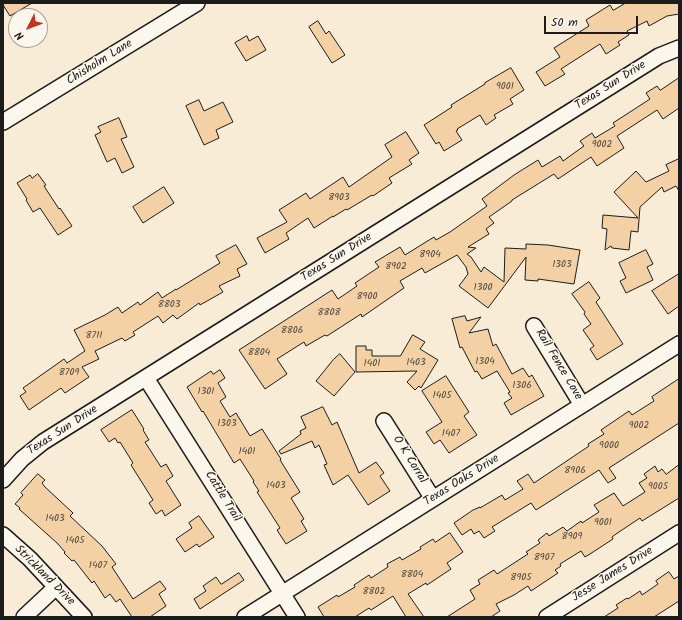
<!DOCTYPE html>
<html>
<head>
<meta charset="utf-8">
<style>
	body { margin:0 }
	#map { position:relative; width:682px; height:620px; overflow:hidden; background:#f9ecd6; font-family:Kalam,sans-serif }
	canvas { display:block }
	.frame { position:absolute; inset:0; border:4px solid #1c1c1c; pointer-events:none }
	.north { position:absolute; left:8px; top:8px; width:40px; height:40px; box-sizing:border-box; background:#fbf7ec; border:1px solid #a29f99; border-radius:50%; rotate:228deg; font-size:11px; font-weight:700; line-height:16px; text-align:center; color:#1c1c1c }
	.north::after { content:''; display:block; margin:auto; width:14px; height:18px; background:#c8321e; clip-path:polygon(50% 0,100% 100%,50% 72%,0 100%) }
	.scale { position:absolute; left:544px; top:16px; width:94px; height:18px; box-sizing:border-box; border:2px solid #1c1c1c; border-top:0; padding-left:5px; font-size:12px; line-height:14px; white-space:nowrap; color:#1c1c1c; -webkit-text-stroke:3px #fbf7ec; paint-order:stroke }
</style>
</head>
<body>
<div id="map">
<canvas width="682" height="620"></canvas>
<div class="frame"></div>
<div class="north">N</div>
<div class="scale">50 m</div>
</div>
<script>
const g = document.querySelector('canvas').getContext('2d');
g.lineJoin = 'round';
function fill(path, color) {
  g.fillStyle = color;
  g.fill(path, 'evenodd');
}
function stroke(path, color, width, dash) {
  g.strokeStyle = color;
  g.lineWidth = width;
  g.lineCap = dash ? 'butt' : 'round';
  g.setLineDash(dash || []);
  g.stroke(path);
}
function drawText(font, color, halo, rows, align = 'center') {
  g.font = font + ' Kalam,sans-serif';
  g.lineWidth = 3;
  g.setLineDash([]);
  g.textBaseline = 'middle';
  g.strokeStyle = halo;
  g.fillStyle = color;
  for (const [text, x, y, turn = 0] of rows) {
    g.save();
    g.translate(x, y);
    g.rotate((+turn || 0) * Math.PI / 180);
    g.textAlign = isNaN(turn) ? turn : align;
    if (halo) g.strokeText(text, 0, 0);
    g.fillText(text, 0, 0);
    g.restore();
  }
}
const building = new Path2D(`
	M 3,3 L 32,3 L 10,16 L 3,5 Z
	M 626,3 L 679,3 L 679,14 L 667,16 L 649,26 L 647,21 L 627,31 L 629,35 L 618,42 L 620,45 L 606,54 L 600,44 L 561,69 L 565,74 L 545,86 L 536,72 L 560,57 L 554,48 L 589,26 L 586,20 L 610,5 L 613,10 Z
	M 318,21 L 326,34 L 329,31 L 345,55 L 332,63 L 309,27 Z
	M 247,36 L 249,41 L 258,36 L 266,50 L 246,61 L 235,43 Z
	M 511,68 L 524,90 L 510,99 L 513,104 L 494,115 L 496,118 L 486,125 L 480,115 L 457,129 L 458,130 L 456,131 L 462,140 L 444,151 L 439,142 L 436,144 L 424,125 L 452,107 L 451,105 L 485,84 L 485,83 Z
	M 679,78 L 679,108 L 663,119 L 657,110 L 617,136 L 624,148 L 597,166 L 591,157 L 558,179 L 554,174 L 512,200 L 512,201 L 489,217 L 494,223 L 486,229 L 489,234 L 468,247 L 476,248 L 467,254 L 471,257 L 481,272 L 484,267 L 504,282 L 505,248 L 526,249 L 526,244 L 548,245 L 580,250 L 574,284 L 538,279 L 538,281 L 525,280 L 526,257 L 488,308 L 459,286 L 468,274 L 466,267 L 457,255 L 425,273 L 422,268 L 400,281 L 404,288 L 362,317 L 361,314 L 327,336 L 325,335 L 306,346 L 304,342 L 277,359 L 287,374 L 265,389 L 239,350 L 332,290 L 338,299 L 357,286 L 355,283 L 379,267 L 375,262 L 400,247 L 405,255 L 434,237 L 436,240 L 450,232 L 487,206 L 482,199 L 514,175 L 538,160 L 542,167 L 560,156 L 563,161 L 584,146 L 580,141 L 592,133 L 595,138 L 615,126 L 613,123 L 650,99 L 646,93 L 657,86 L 660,90 Z
	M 199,100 L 204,111 L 223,102 L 233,122 L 216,130 L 219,138 L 204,145 L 186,106 Z
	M 119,118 L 127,137 L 121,139 L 134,167 L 122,173 L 115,158 L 107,162 L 95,135 L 101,132 L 98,127 Z
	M 406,132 L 419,153 L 409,160 L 412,164 L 389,178 L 392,183 L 373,196 L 372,195 L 347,210 L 346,209 L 333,217 L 333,216 L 314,228 L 308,218 L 286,233 L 289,239 L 265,253 L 257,238 L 287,222 L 279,210 L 306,193 L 310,199 L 343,177 L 349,187 L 392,157 L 385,145 Z
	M 679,159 L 679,191 L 676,186 L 664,192 L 662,187 L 640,207 L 638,232 L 631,231 L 629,250 L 612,248 L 611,246 L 605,250 L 607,229 L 602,228 L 603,215 L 638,218 L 614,192 L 636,171 L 646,182 L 669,171 L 666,165 Z
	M 38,174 L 46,185 L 44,186 L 59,209 L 60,208 L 72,226 L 58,235 L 40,208 L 33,212 L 26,200 L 27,199 L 17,183 L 30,175 L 32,178 Z
	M 164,187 L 174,203 L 143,223 L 133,207 Z
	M 236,245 L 247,264 L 237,269 L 240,276 L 219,286 L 223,292 L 200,305 L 199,303 L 177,319 L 173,315 L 163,323 L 158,316 L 133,332 L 135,335 L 125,341 L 122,338 L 95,351 L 99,359 L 82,367 L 89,377 L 65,393 L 61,388 L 29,410 L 20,396 L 26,392 L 23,388 L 64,359 L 67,363 L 85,351 L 74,330 L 105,315 L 118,307 L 122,313 L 138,302 L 140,305 L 158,292 L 162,298 L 176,289 L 176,290 L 220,263 L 216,256 Z
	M 646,250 L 653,264 L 647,267 L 653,280 L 626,293 L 620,281 L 626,278 L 619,263 Z
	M 679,274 L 679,306 L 668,314 L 652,291 Z
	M 589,282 L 600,298 L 596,302 L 623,344 L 597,360 L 590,349 L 594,346 L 583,330 L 591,324 L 584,314 L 585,312 L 572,294 Z
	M 465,316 L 467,321 L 481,317 L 469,333 L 488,329 L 493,346 L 496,344 L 512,374 L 523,368 L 529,377 L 532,375 L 544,396 L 511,415 L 504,403 L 512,398 L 508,393 L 510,392 L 497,371 L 482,379 L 477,371 L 475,372 L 462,347 L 460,348 L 452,319 Z
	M 413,335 L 425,342 L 420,349 L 438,360 L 421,388 L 419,386 L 415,390 L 407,382 L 417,371 L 356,372 L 356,346 L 366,346 L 366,350 L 372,350 L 372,356 L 400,356 Z
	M 340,354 L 355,372 L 334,396 L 316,381 L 333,360 Z
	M 220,370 L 225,378 L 218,383 L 226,397 L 220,401 L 230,417 L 236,413 L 250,436 L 262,429 L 281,459 L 280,460 L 300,492 L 291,498 L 304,519 L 301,521 L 307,531 L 286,544 L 277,530 L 280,528 L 257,492 L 259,491 L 253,482 L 254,481 L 240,459 L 234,463 L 203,411 L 202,412 L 187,387 L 211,371 L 213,374 Z
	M 446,376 L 469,412 L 464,416 L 477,435 L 449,453 L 440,440 L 434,444 L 426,432 L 442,422 L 422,391 Z
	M 679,379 L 679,423 L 609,468 L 616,478 L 608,483 L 599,470 L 536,510 L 531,503 L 492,527 L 495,531 L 484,538 L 479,531 L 474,534 L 471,529 L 462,535 L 454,523 L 473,510 L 480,507 L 480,508 L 502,495 L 505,500 L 523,489 L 517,481 L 528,474 L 534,483 L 589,446 L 588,444 L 604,434 L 601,430 L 629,411 L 632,415 L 654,401 L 652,397 Z
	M 323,407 L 332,425 L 337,422 L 359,473 L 376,462 L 384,473 L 380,476 L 390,491 L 368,505 L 348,475 L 333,485 L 324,465 L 327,464 L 319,445 L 315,448 L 312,441 L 281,454 L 279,451 L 301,434 L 300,431 L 306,428 L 301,417 Z
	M 132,410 L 144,429 L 143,430 L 149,440 L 145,442 L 161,467 L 166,464 L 173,476 L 166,481 L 181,505 L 165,516 L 162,510 L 156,514 L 149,503 L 153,500 L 131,465 L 133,463 L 120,442 L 118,443 L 115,438 L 109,442 L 101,430 Z
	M 679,465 L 679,498 L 642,521 L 640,518 L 616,534 L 612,537 L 613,539 L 590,554 L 585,557 L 581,551 L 560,564 L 561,566 L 555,570 L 558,573 L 531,591 L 528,586 L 514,595 L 496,604 L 500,611 L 491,617 L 447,617 L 475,599 L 470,590 L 480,584 L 478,580 L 494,570 L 497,574 L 528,554 L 526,552 L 540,543 L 538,540 L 547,533 L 549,536 L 563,527 L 567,531 L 581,521 L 582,523 L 599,512 L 594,505 L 614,493 L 623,506 L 645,492 L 639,483 L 647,478 L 644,474 L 655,466 L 658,472 L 662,469 L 666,474 Z
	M 38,474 L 45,480 L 42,483 L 45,487 L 73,513 L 70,516 L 102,546 L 116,564 L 112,567 L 133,599 L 160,581 L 166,589 L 159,594 L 166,606 L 150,617 L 132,617 L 120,599 L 116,602 L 110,594 L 105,598 L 94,581 L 92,583 L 74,560 L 72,561 L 64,553 L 65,552 L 57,543 L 19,509 L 20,508 L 15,504 L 23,495 L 21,493 Z
	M 199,516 L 214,537 L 199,547 L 197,544 L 185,552 L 176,539 L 192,528 L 189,523 Z
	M 450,533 L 463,552 L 447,563 L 451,569 L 427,585 L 426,583 L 408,594 L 424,617 L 406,617 L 393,596 L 371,610 L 369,608 L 355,617 L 324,617 L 318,607 L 337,595 L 338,597 L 355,587 L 354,585 L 369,575 L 371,578 L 388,567 L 387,564 L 400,557 L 402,560 L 421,549 L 420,547 L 433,539 L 435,542 Z
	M 669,572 L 674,579 L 679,576 L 679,601 L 654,617 L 604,617 L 618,608 L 616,605 L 627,598 L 628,599 L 640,591 L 642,595 L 658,584 L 656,581 Z
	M 239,573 L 244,580 L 200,609 L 194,599 L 206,591 L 203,586 L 216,577 L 221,584 Z`);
const minor = new Path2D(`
	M 3,122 L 197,3
	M 534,326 L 582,405
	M 146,378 L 297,617
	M 384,421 L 433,499
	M 3,480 L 22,459 L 43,442 L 659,56 L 679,48
	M 3,535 L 30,559 L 84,617
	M 24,617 L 56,587
	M 245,617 L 679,344
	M 547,617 L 679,533`);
const numberNames = [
	["9001",505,87],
	["9002",602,145],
	["8903",339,198],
	["8904",430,255],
	["1303",562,265],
	["8902",396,267],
	["1300",483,288],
	["8900",367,297],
	["8803",169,305],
	["8808",329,313],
	["8806",292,331],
	["8711",94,336],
	["8804",259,353],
	["1304",485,362],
	["1403",416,363],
	["1401",372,364],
	["8709",69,373],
	["1306",522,386],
	["1301",206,392],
	["1405",442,396],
	["1303",227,424],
	["9002",639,426],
	["1407",451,434],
	["9000",609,446],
	["1401",247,452],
	["8906",575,471],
	["1403",276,486],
	["9005",658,487],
	["1403",55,519],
	["9001",603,523],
	["8909",572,537],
	["1405",75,541],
	["8907",544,558],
	["1407",98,566],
	["8804",412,575],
	["8905",521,578],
	["8802",374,592]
];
const streetNames = [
	["Chisholm Lane",100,63,-32],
	["Texas Sun Drive",611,86,-32],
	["Texas Sun Drive",337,258,-32],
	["Rail Fence Cove",558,365,59],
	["Texas Sun Drive",63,431,-33],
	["O K Corral",409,460,58],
	["Texas Oaks Drive",462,481,-32],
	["Cattle Trail",222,497,58],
	["Jesse James Drive",613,575,-32],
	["Strickland Drive",44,576,45]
];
fill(building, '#f3d1a4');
stroke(building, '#1c1c1c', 1);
stroke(minor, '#1c1c1c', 18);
stroke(minor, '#fbf7ec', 15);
drawText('10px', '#52493e', null, numberNames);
drawText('12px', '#1c1c1c', '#fbf7ec', streetNames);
</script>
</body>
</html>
